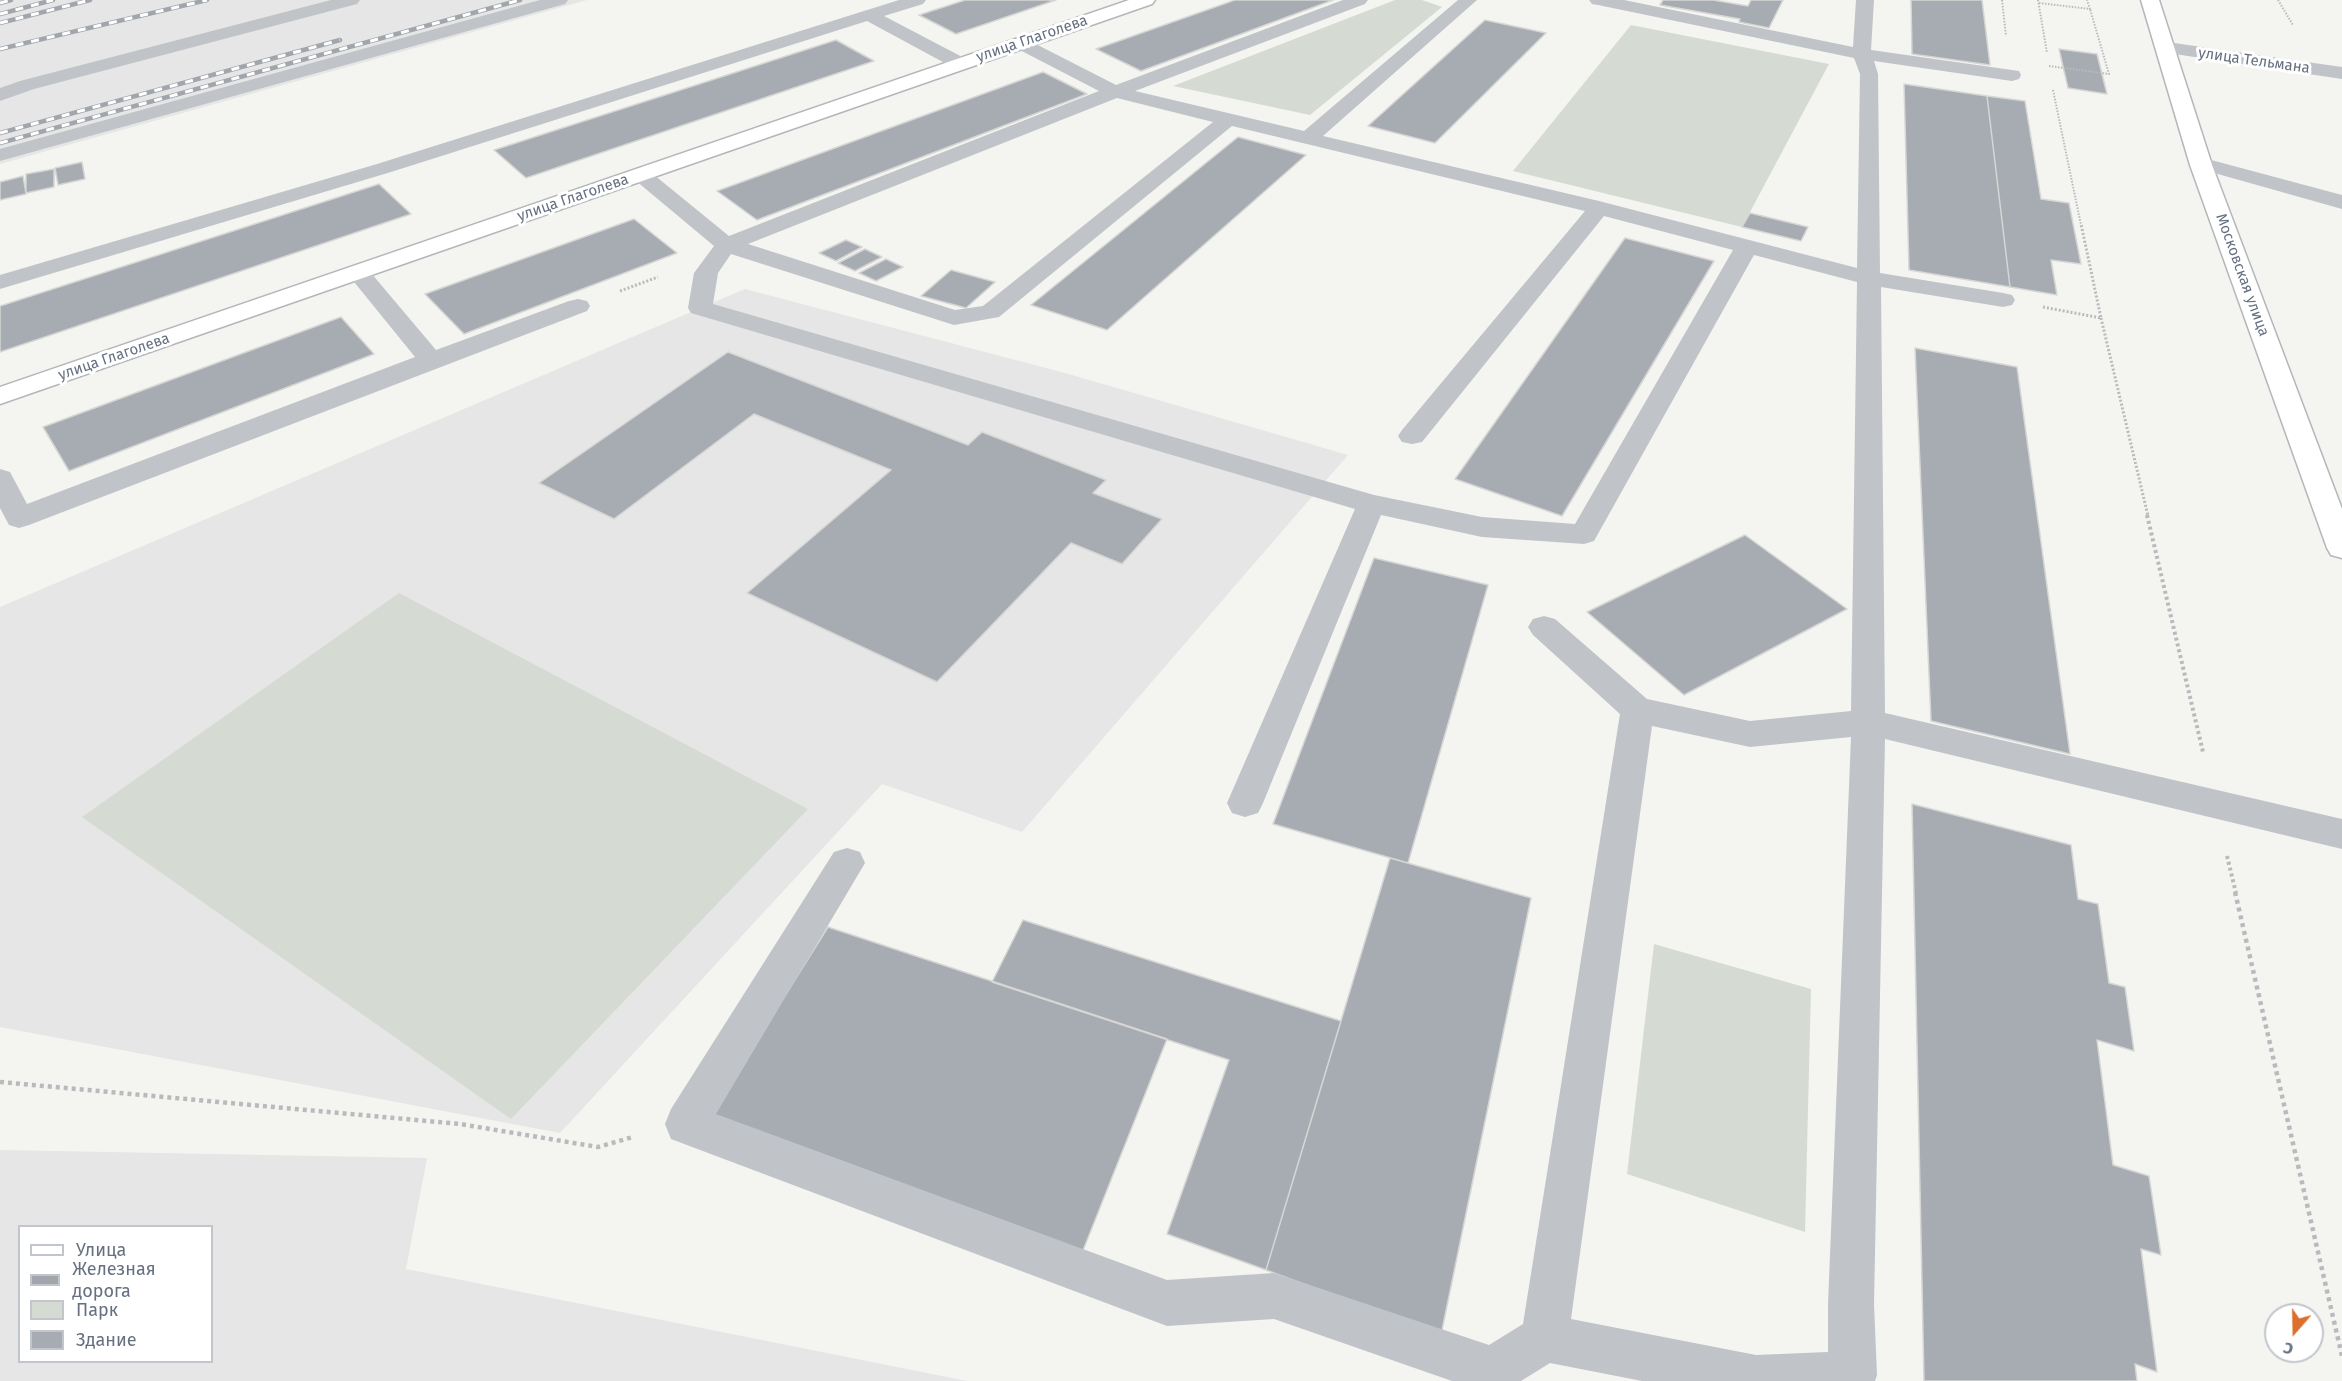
<!DOCTYPE html>
<html>
<head>
<meta charset="utf-8">
<style>
	body { margin:0 }
	#map { position:relative; width:2342px; height:1381px; overflow:hidden; background:#f4f5f1; font-family:"Fira Sans",sans-serif }
	canvas { display:block }
	.legend { position:absolute; left:18px; top:1225px; width:195px; height:138px; box-sizing:border-box; background:#fff; border:2px solid #c1c6cd; margin:0; padding:8px 10px; list-style:none; font-size:18px; color:#657081 }
	.legend li { display:flex; align-items:center; gap:12px; height:30px }
	.legend b { width:30px; border:2px solid #c1c6cd }
	.north { position:absolute; left:2264px; top:1303px; width:60px; height:60px; box-sizing:border-box; background:#fff; border:2px solid #c1c6cd; border-radius:50%; rotate:200deg; font-size:16px; font-weight:700; line-height:24px; text-align:center; color:#657081 }
	.north::after { content:''; display:block; margin:auto; width:21px; height:27px; background:#da702c; clip-path:polygon(50% 0,100% 100%,50% 72%,0 100%) }
</style>
</head>
<body>
<div id="map">
<canvas width="2342" height="1381"></canvas>
<ul class="legend">
<li><b style="height:8px;background:#fff"></b>Улица</li>
<li><b style="height:8px;background:#a1a5ac"></b>Железная дорога</li>
<li><b style="height:16px;background:#d5dbd3"></b>Парк</li>
<li><b style="height:16px;background:#a7acb3"></b>Здание</li>
</ul>
<div class="north">С</div>
</div>
<script>
const g = document.querySelector('canvas').getContext('2d');
g.lineJoin = 'round';
function fill(path, color) {
  g.fillStyle = color;
  g.fill(path, 'evenodd');
}
function stroke(path, color, width, dash) {
  g.strokeStyle = color;
  g.lineWidth = width;
  g.lineCap = dash ? 'butt' : 'round';
  g.setLineDash(dash || []);
  g.stroke(path);
}
function drawText(font, color, halo, rows, align = 'center') {
  g.font = font + ' "Fira Sans",sans-serif';
  g.lineWidth = 6;
  g.setLineDash([]);
  g.textBaseline = 'middle';
  g.strokeStyle = halo;
  g.fillStyle = color;
  for (const [text, x, y, turn = 0] of rows) {
    g.save();
    g.translate(x, y);
    g.rotate((+turn || 0) * Math.PI / 180);
    g.textAlign = isNaN(turn) ? turn : align;
    if (halo) g.strokeText(text, 0, 0);
    g.fillText(text, 0, 0);
    g.restore();
  }
}
const built = new Path2D(`
	M 0,0 L 587,0 L 0,164 Z
	M 745,289 L 1065,373 L 1348,455 L 1022,832 L 882,784 L 560,1133 L 0,1027 L 0,607 Z
	M 0,1150 L 427,1158 L 406,1269 L 967,1381 L 0,1381 ZM 212,1226 L 212,1362 L 20,1362 L 20,1226 Z`);
const green = new Path2D(`
	M 1395,0 L 1422,0 L 1442,7 L 1310,115 L 1173,86 Z
	M 1631,25 L 1829,64 L 1742,227 L 1513,171 Z
	M 399,593 L 808,809 L 511,1119 L 82,817 Z
	M 1654,944 L 1811,989 L 1805,1232 L 1627,1174 Z`);
const building = new Path2D(`
	M 965,0 L 1056,0 L 956,34 L 919,15 Z
	M 1235,0 L 1333,0 L 1141,71 L 1096,49 Z
	M 1663,0 L 1713,0 L 1748,6 L 1751,0 L 1783,0 L 1769,28 L 1739,22 L 1740,19 L 1660,5 Z
	M 1911,0 L 1982,0 L 1990,65 L 1912,54 Z
	M 1485,20 L 1546,33 L 1435,143 L 1368,126 Z
	M 836,40 L 874,61 L 526,178 L 494,150 Z
	M 2059,49 L 2097,54 L 2107,94 L 2068,88 Z
	M 1043,72 L 1087,94 L 757,220 L 717,191 Z
	M 1904,84 L 1987,96 L 2010,287 L 1909,270 Z
	M 1987,96 L 2025,101 L 2041,199 L 2069,203 L 2081,264 L 2051,260 L 2057,295 L 2010,287 Z
	M 1238,137 L 1306,155 L 1107,330 L 1031,305 Z
	M 82,162 L 85,179 L 58,185 L 55,168 Z
	M 54,169 L 54,187 L 26,193 L 26,174 Z
	M 23,176 L 26,194 L 0,200 L 0,182 Z
	M 379,184 L 411,214 L 0,352 L 0,306 Z
	M 1750,213 L 1808,227 L 1801,241 L 1742,227 Z
	M 634,219 L 677,253 L 464,334 L 425,294 Z
	M 1625,238 L 1714,261 L 1562,516 L 1455,479 Z
	M 846,240 L 862,247 L 836,261 L 819,253 Z
	M 865,249 L 882,257 L 855,271 L 838,263 Z
	M 886,259 L 903,267 L 876,281 L 859,273 Z
	M 951,270 L 995,282 L 966,308 L 921,296 Z
	M 341,317 L 374,354 L 69,471 L 43,427 Z
	M 1915,348 L 2017,367 L 2070,754 L 1931,721 Z
	M 728,352 L 968,445 L 982,432 L 1106,480 L 1093,493 L 1162,519 L 1122,564 L 1071,543 L 937,682 L 747,593 L 891,470 L 754,414 L 614,519 L 539,483 Z
	M 1745,535 L 1847,609 L 1684,695 L 1587,612 Z
	M 1374,558 L 1488,585 L 1408,863 L 1273,824 Z
	M 1912,804 L 2071,845 L 2078,899 L 2098,904 L 2109,983 L 2125,987 L 2134,1051 L 2097,1040 L 2113,1165 L 2149,1176 L 2161,1255 L 2141,1249 L 2157,1372 L 2135,1364 L 2137,1381 L 1924,1381 Z
	M 1390,858 L 1531,898 L 1441,1335 L 1266,1270 Z
	M 1023,920 L 1341,1021 L 1266,1270 L 1167,1234 L 1229,1060 L 992,982 Z
	M 828,927 L 1167,1039 L 1080,1258 L 709,1117 Z`);
const pathFar3 = new Path2D(`
	M 2002,0 L 2006,36
	M 2038,0 L 2047,53
	M 2278,0 L 2293,25
	M 2039,3 L 2090,9 L 2087,0
	M 2049,66 L 2109,74 L 2090,9
	M 2053,90 L 2081,225`);
const pathFar2 = new Path2D(`
	M 620,291 L 658,277
	M 2043,307 L 2101,318 L 2081,224
	M 2101,318 L 2148,516`);
const pathFar1 = new Path2D(`
	M 2147,515 L 2203,752
	M 2227,856 L 2236,893`);
const path = new Path2D(`
	M 2235,892 L 2342,1356
	M 0,1082 L 460,1124 L 598,1147 L 633,1137`);
const minor = new Path2D(`
	M 331,0 L 360,0 L 357,4 L 34,89 L 0,101 L 0,88 L 20,81 Z
	M 540,0 L 568,0 L 565,4 L 0,161 L 0,149 Z
	M 899,0 L 926,0 L 923,4 L 884,16 L 968,60 L 970,64 L 968,68 L 954,68 L 867,21 L 391,172 L 0,289 L 0,275 L 377,164 Z
	M 1343,0 L 1368,0 L 1365,4 L 1135,91 L 1304,131 L 1458,0 L 1477,0 L 1323,136 L 1599,201 L 1857,268 L 1860,74 L 1854,58 L 1598,5 L 1592,4 L 1589,0 L 1624,0 L 1853,47 L 1856,0 L 1874,0 L 1871,50 L 2019,71 L 2021,75 L 2019,79 L 2012,81 L 1874,61 L 1878,74 L 1880,273 L 2003,293 L 2012,295 L 2015,300 L 2012,305 L 2003,307 L 1881,287 L 1885,713 L 2342,819 L 2342,849 L 1885,739 L 1874,1304 L 1877,1375 L 1875,1381 L 1642,1381 L 1550,1363 L 1521,1381 L 1452,1381 L 1274,1319 L 1167,1326 L 671,1139 L 665,1124 L 671,1109 L 834,852 L 847,848 L 860,852 L 865,863 L 716,1114 L 1167,1280 L 1274,1273 L 1489,1345 L 1523,1324 L 1620,714 L 1533,635 L 1528,627 L 1533,619 L 1544,616 L 1555,619 L 1647,699 L 1750,721 L 1851,711 L 1857,282 L 1754,255 L 1594,541 L 1584,544 L 1482,537 L 1381,515 L 1263,803 L 1258,813 L 1245,817 L 1232,813 L 1227,803 L 1355,509 L 691,313 L 688,308 L 694,273 L 714,246 L 629,175 L 632,170 L 640,169 L 648,170 L 729,236 L 1099,91 L 1014,47 L 1011,43 L 1014,39 L 1026,39 L 1116,85 ZM 1117,98 L 1213,122 L 983,306 L 955,310 L 748,244 ZM 1232,126 L 1585,211 L 1402,430 L 1398,436 L 1402,442 L 1412,444 L 1422,442 L 1604,216 L 1733,250 L 1575,524 L 1482,517 L 1374,495 L 713,304 L 718,273 L 731,254 L 954,325 L 999,317 ZM 1652,726 L 1750,747 L 1851,737 L 1828,1304 L 1828,1352 L 1756,1355 L 1571,1319 Z
	M 2167,42 L 2342,67 L 2342,79 L 2161,52 L 2158,48 L 2161,44 Z
	M 2200,157 L 2342,195 L 2342,209 L 2193,167 L 2190,163 L 2193,159 Z
	M 358,265 L 366,267 L 436,350 L 569,301 L 578,299 L 587,301 L 590,306 L 587,311 L 29,525 L 19,528 L 9,525 L 0,508 L 0,469 L 10,472 L 27,504 L 415,357 L 346,272 L 350,267 Z`);
const major = new Path2D(`
	M 1129,0 L 1155,0 L 1152,4 L 0,404 L 0,387 Z
	M 2141,0 L 2159,0 L 2212,165 L 2342,509 L 2342,558 L 2331,555 L 2327,548 L 2190,165 Z`);
const rail = new Path2D(`
	M 0,3 L 11,0
	M 0,14 L 53,0
	M 0,23 L 90,0
	M 0,49 L 207,0
	M 0,133 L 340,40
	M 0,143 L 520,0`);
const farStreetnames = [
	["улица Глаголева",1032,39,-19],
	["улица Тельмана",2254,61,8],
	["улица Глаголева",573,198,-19],
	["Московская улица",2242,275,70],
	["улица Глаголева",114,357,-19]
];
fill(built, '#e5e6e5');
fill(green, '#d5dbd3');
fill(building, '#a7acb3');
stroke(building, '#d6d6d4', 1.5);
stroke(major, '#b3b6bb', 3);
stroke(pathFar3, '#b8babd', 2, [1.5, 1.5]);
stroke(pathFar2, '#b8babd', 3, [2, 2]);
stroke(pathFar1, '#b8babd', 4, [3, 3]);
stroke(path, '#b8babd', 4.5, [4, 4]);
fill(minor, '#c0c3c7');
fill(major, '#fff');
stroke(rail, '#a1a5ac', 4.5);
stroke(rail, '#fff', 3, [8]);
drawText('15px', '#657081', '#fff', farStreetnames);
</script>
</body>
</html>
